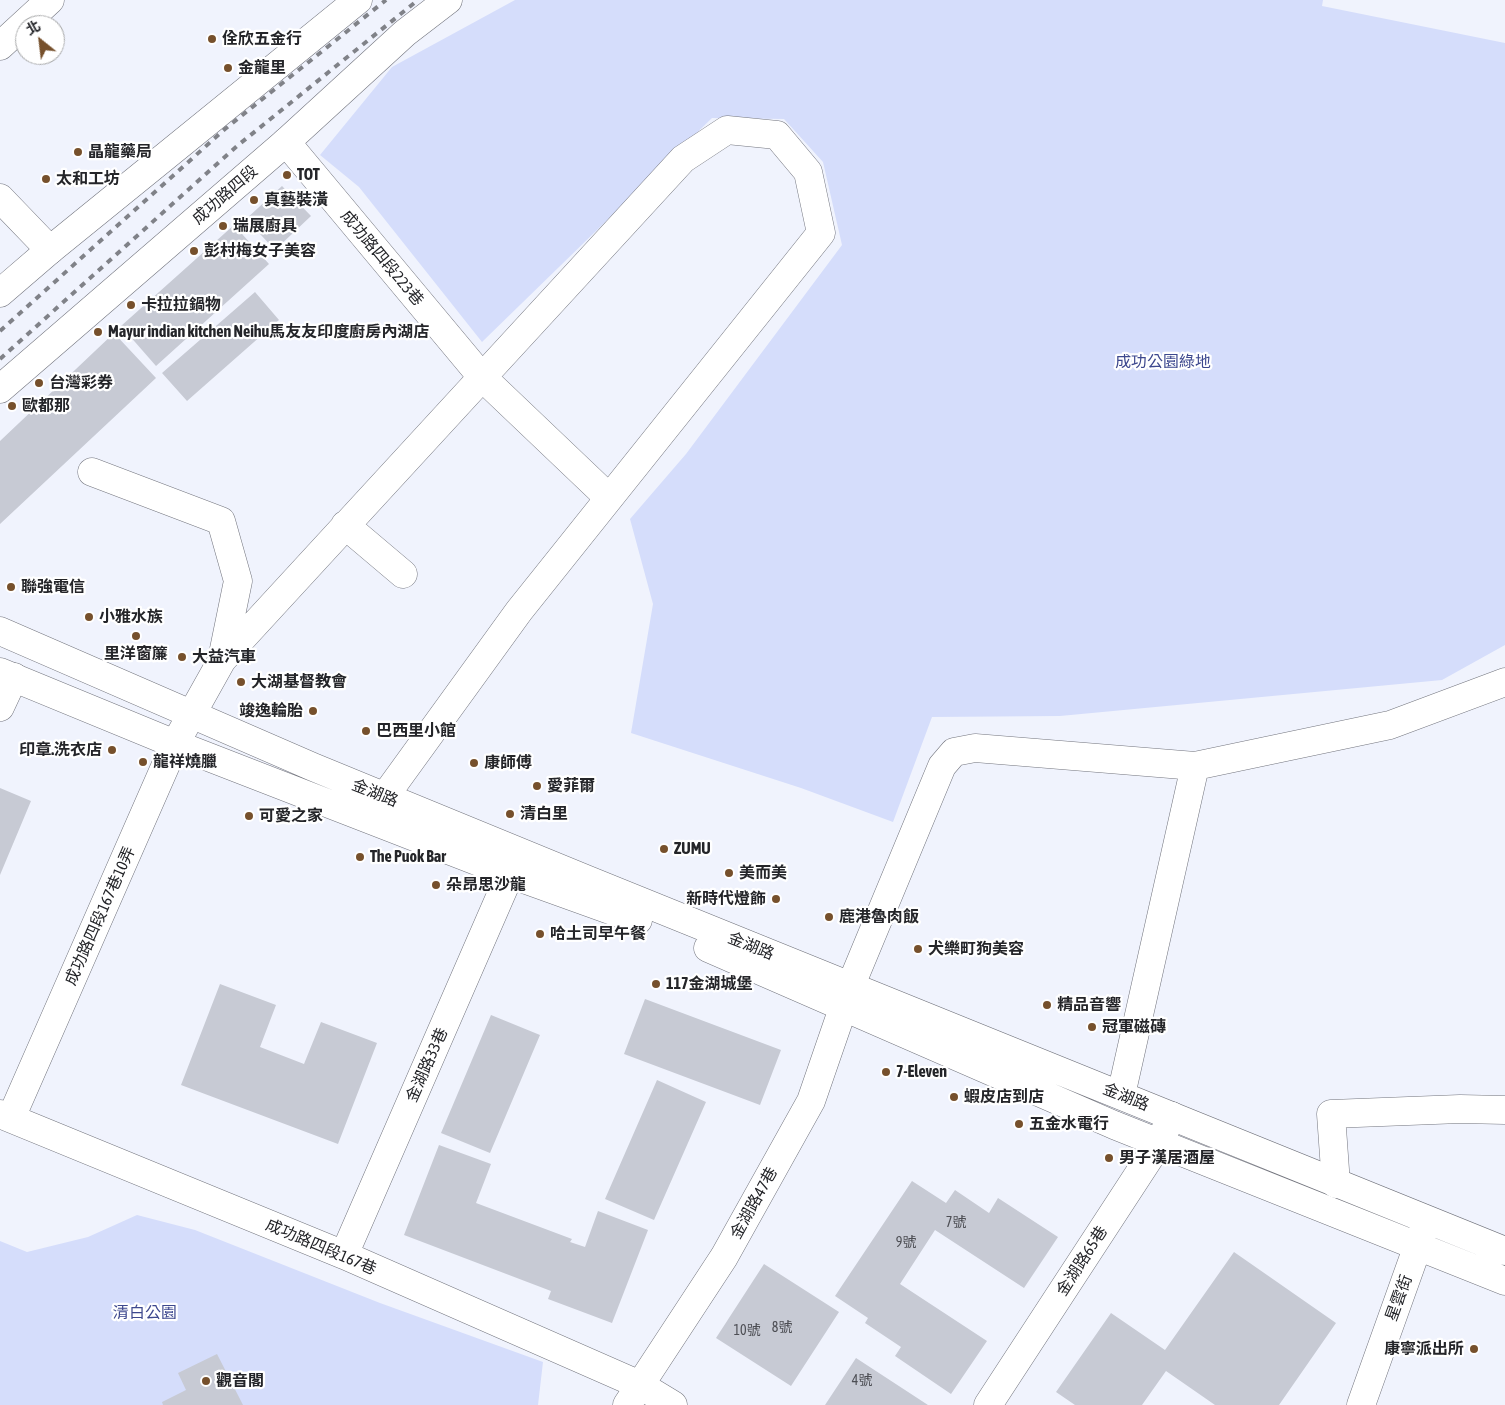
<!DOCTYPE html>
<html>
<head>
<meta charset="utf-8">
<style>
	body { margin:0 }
	#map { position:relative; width:1505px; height:1405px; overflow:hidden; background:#f0f3fd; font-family:"Asap Condensed","Noto Sans TC",sans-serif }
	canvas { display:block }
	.north { position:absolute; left:15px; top:15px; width:50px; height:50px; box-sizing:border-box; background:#fff; border:1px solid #a7a8a9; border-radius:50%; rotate:331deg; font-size:14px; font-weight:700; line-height:20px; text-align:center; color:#242529 }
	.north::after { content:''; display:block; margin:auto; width:18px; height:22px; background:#76502c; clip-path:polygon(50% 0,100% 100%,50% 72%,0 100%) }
</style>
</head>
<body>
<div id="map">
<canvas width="1505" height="1405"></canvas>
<div class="north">北</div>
</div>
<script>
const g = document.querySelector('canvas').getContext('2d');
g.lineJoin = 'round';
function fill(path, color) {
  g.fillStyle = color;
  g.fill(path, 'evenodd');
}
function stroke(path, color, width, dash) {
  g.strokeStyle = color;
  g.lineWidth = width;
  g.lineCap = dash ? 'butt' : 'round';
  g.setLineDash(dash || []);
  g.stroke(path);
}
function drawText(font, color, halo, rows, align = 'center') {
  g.font = font + ' "Asap Condensed","Noto Sans TC",sans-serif';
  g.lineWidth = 4.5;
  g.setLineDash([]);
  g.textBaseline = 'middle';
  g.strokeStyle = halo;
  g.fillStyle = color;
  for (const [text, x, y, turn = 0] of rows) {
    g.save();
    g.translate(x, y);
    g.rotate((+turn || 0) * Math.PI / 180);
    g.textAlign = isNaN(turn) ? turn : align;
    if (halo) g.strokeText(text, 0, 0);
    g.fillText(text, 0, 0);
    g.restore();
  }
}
const green = new Path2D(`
	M 515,0 L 1323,0 L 1322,6 L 1505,43 L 1505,645 L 1442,680 L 1060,716 L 932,717 L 893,822 L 801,788 L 631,733 L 653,604 L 630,519 L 686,454 L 842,245 L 823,162 L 784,119 L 712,118 L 482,342 L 359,187 L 320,155 L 392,67 Z
	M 137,1215 L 195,1230 L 380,1303 L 543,1362 L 538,1405 L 0,1405 L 0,1241 L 27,1252 L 88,1237 Z`);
const building = new Path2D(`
	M 282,186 L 311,216 L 275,250 L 246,219 Z
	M 234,225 L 269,264 L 156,366 L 121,326 Z
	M 255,292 L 279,320 L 187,401 L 162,373 Z
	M 114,333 L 156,378 L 0,524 L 0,441 Z
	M 0,788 L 31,801 L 0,875 Z
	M 220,984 L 276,1005 L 260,1047 L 304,1064 L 321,1022 L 377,1043 L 338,1144 L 181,1085 Z
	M 645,999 L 781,1050 L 760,1105 L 624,1054 Z
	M 491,1015 L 540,1035 L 490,1153 L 441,1133 Z
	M 657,1080 L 706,1102 L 654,1220 L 605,1199 Z
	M 439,1145 L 491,1164 L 476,1203 L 572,1239 L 570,1242 L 585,1247 L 598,1211 L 648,1230 L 612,1323 L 548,1299 L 551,1291 L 404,1235 Z
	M 912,1181 L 946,1203 L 955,1190 L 989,1213 L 998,1198 L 1058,1237 L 1024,1288 L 935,1230 L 900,1284 L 987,1341 L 951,1394 L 895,1356 L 901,1347 L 865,1323 L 868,1318 L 835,1296 Z
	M 1234,1252 L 1336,1323 L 1279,1405 L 1215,1405 L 1166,1371 L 1142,1405 L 1075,1405 L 1056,1392 L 1111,1313 L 1165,1350 Z
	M 764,1264 L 839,1312 L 791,1386 L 716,1338 Z
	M 217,1354 L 243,1405 L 163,1405 L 162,1402 L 186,1390 L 178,1373 Z
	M 856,1358 L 928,1405 L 825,1405 Z`);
const minor = new Path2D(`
	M 0,46 L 50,0
	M 286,142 L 482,377 L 608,497
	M 0,198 L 50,250
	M 92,472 L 221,521 L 238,581 L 222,659
	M 345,525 L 403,574
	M 0,707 L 14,677
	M 1195,766 L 1390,725 L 1505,682
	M 0,1114 L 344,1255 L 640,1385 L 673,1405
	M 11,1118 L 175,744 L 222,660 L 683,159 L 727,130 L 777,135 L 808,172 L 821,233 L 519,611 L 385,796
	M 1336,1184 L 1331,1114 L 1460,1109 L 1505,1110
	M 344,1255 L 510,874
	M 627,1405 L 724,1257 L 811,1101 L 851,985 L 942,766 L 954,752 L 975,748 L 1195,766 L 1121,1095
	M 988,1405 L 1159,1143 L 1172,1116
	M 1361,1405 L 1426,1223`);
const major = new Path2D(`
	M 0,293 L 50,250 L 358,0
	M 0,389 L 286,142 L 405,33 L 448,0
	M 0,631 L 313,767 L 588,880 L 1505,1251
	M 0,672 L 175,744 L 510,874 L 638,920
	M 708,948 L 1114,1125 L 1505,1281`);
const rail = new Path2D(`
	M 0,331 L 225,129 L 386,0
	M 0,359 L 237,146 L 418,0`);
const markers = [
	[212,39,5,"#76502c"],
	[228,68,5,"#76502c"],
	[78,152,5,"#76502c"],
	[287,175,5,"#76502c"],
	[46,179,5,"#76502c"],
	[254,200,5,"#76502c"],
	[223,226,5,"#76502c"],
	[194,251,5,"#76502c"],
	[131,305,5,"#76502c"],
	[98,332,5,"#76502c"],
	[39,383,5,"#76502c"],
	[12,406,5,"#76502c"],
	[11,587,5,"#76502c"],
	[89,617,5,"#76502c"],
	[136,636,5,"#76502c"],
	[182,657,5,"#76502c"],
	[241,682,5,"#76502c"],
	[313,711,5,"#76502c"],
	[366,731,5,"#76502c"],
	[112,750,5,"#76502c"],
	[143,762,5,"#76502c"],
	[474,763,5,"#76502c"],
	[537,786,5,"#76502c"],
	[510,814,5,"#76502c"],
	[249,816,5,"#76502c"],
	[664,849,5,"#76502c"],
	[360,857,5,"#76502c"],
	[729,873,5,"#76502c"],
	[436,885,5,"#76502c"],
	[776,899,5,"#76502c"],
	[829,917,5,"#76502c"],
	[540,934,5,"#76502c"],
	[918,949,5,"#76502c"],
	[656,984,5,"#76502c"],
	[1047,1005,5,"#76502c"],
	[1092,1027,5,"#76502c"],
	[886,1072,5,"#76502c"],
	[954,1097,5,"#76502c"],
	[1019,1124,5,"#76502c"],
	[1109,1158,5,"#76502c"],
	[1474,1349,5,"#76502c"],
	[206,1381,5,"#76502c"]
];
const numberNames = [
	["7號",956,1223],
	["9號",906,1243],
	["8號",782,1328],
	["10號",747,1331],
	["4號",862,1381]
];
const poiNames = [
	["佺欣五金行",222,39],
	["金龍里",238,68],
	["晶龍藥局",88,152],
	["TOT",297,175],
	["太和工坊",56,179],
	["真藝裝潢",264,200],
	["瑞展廚具",233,226],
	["彭村梅女子美容",204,251],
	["卡拉拉鍋物",141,305],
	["Mayur indian kitchen Neihu馬友友印度廚房內湖店",108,332],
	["台灣彩券",49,383],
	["歐都那",22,406],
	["聯強電信",21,587],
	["小雅水族",99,617],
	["里洋窗簾",136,654,"center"],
	["大益汽車",192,657],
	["大湖基督教會",251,682],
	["竣逸輪胎",303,711,"right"],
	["巴西里小館",376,731],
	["印章.洗衣店",102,750,"right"],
	["龍祥燒臘",153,762],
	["康師傅",484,763],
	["愛菲爾",547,786],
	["清白里",520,814],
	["可愛之家",259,816],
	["ZUMU",674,849],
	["The Puok Bar",370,857],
	["美而美",739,873],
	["朵昂思沙龍",446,885],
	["新時代燈飾",766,899,"right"],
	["鹿港魯肉飯",839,917],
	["哈土司早午餐",550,934],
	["犬樂町狗美容",928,949],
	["117金湖城堡",666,984],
	["精品音響",1057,1005],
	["冠軍磁磚",1102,1027],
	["7-Eleven",896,1072],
	["蝦皮店到店",964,1097],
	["五金水電行",1029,1124],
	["男子漢居酒屋",1119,1158],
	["康寧派出所",1464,1349,"right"],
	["觀音閣",216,1381]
];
const streetNames = [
	["成功路四段",225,195,-41],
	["成功路四段223巷",382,258,50],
	["金湖路",375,793,22],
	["成功路四段167巷10弄",100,916,-66],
	["金湖路",751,946,22],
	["金湖路33巷",427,1065,-66],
	["金湖路",1126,1097,22],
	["金湖路47巷",754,1203,-61],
	["成功路四段167巷",321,1247,23],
	["金湖路65巷",1082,1261,-57],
	["星雲街",1399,1298,-70]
];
const parkNames = [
	["成功公園綠地",1163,362],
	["清白公園",145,1313]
];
fill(green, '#d5ddfb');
fill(building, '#c7cad4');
stroke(minor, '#73757e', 29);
stroke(major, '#73757e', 29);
stroke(minor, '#fff', 28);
stroke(major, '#fff', 28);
stroke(rail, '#808288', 4, [6, 6]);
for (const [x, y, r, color] of markers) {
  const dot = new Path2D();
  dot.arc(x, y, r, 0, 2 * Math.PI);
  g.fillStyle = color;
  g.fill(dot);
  stroke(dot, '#fff', 2);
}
drawText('14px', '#4d4e54', null, numberNames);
drawText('bold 16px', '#242529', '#fff', poiNames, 'left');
drawText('16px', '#242529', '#fff', streetNames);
drawText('16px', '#3d488e', '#fff', parkNames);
</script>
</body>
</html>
